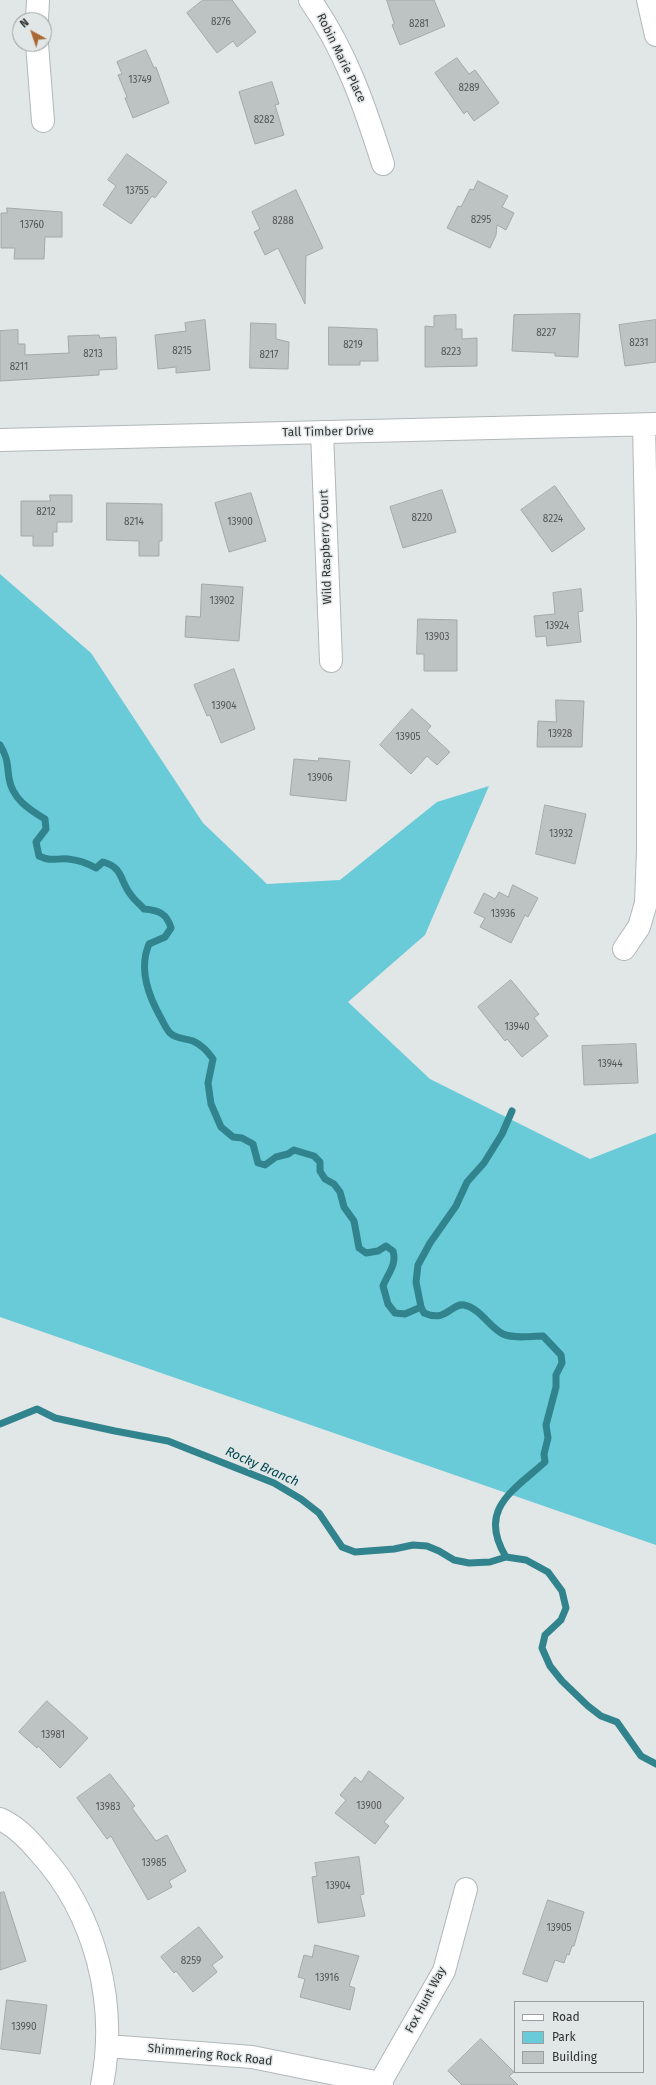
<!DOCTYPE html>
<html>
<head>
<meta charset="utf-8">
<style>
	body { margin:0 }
	#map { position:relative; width:656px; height:2085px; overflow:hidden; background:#e1e6e7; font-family:"Fira Sans",sans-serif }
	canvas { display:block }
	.legend { position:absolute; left:514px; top:2001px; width:130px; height:72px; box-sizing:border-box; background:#e1e6e7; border:1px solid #9b9e9f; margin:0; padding:5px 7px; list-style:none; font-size:12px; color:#313333 }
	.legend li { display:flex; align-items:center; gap:8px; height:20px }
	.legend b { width:20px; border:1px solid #9b9e9f }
	.north { position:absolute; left:12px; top:12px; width:40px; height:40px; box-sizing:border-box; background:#e1e6e7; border:1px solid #9b9e9f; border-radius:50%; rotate:320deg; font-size:11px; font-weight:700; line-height:16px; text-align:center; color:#313333 }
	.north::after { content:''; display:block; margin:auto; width:14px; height:18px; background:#aa6835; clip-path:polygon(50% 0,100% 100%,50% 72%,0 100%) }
</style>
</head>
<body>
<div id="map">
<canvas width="656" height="2085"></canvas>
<ul class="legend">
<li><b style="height:5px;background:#fff"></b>Road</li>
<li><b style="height:11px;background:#68cbd7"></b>Park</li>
<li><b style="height:11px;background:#bdc2c3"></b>Building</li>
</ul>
<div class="north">N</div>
</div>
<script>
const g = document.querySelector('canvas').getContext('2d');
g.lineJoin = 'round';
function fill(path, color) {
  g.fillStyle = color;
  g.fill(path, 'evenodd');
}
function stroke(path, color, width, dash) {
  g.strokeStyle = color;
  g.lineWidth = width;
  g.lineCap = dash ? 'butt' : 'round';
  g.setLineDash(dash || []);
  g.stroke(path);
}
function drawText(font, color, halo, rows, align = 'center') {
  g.font = font + ' "Fira Sans",sans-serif';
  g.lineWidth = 3;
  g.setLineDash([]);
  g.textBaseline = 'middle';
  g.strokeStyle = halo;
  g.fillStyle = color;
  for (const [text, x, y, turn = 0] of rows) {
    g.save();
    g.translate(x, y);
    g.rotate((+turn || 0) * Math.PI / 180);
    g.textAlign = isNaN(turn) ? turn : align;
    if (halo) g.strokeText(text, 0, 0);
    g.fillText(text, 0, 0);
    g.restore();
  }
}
const green = new Path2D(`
	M 0,574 L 91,653 L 203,823 L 267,884 L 340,880 L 437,802 L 489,786 L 425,935 L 348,1002 L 430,1079 L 590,1159 L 656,1133 L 656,1545 L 0,1317 Z`);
const stream = new Path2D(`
	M 0,745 C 8,758 7,764 9,778 C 12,798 28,809 45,819 L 46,829 L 36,842 L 39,856 C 52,862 56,858 68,859 C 78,860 87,863 96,868 L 103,862 C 124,868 119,880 131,895 C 134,900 140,904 144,909 C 159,910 167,914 171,928 L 165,937 L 149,944 C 138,970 149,997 162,1020 C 164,1024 167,1030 170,1033 C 176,1039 185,1038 193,1041 C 202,1045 207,1051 213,1059 L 208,1083 L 211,1104 L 221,1127 L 233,1137 L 242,1138 L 253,1144 L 258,1163 L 265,1165 L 276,1157 L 288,1154 L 294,1150 L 314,1156 L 320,1162 L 320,1171 L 325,1179 L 334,1184 L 340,1192 L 344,1207 L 354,1221 L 359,1248 L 366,1253 L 378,1251 L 386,1246 L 393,1251 C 397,1265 388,1273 383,1286 L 388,1304 L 395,1313 L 405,1314 L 421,1307 L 424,1313 C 447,1323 451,1303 464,1305 C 480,1308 489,1327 503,1334 C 514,1339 531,1336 543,1336 L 561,1355 L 562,1363 L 556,1375 L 556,1387 L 546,1425 L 548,1438 L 544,1454 L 545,1462 C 513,1491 477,1509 506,1557
	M 421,1307 L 416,1282 L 418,1265 L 430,1243 L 456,1206 L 467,1182 L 484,1163 L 502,1134 L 512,1111
	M 0,1424 L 37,1409 L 55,1418 L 115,1431 L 168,1441 L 274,1483 L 301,1499 L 319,1513 L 342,1547 L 355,1552 L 394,1549 L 413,1545 L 427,1546 L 439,1551 L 454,1560 L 469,1563 L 490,1562 L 506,1557 L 526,1560 L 548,1572 L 562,1591 L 566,1608 L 561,1620 L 545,1635 L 542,1648 L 550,1666 L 562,1681 L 588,1706 L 601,1716 L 617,1722 L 641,1756 L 656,1764`);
const building = new Path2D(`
	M 203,0 L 232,0 L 256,32 L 237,47 L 233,41 L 217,53 L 187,13 Z
	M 387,0 L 434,0 L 445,26 L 400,45 L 392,25 L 394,24 Z
	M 146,50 L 154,68 L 156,67 L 169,103 L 133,118 L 125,98 L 127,97 L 118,75 L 122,74 L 117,62 Z
	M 457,58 L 469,74 L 475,70 L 499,103 L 474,121 L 467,111 L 464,114 L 435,73 Z
	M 272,82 L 279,104 L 275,105 L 284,135 L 255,144 L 239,92 Z
	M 127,154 L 167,182 L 155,198 L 152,196 L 131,224 L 103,205 L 116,186 L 108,180 Z
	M 478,181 L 508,196 L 502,207 L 514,213 L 506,230 L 497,225 L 496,235 L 490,248 L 447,228 L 458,206 L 461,207 L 470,189 L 473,190 Z
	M 296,190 L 323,248 L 306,256 L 305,304 L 278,248 L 265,255 L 254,232 L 260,229 L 252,212 Z
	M 7,208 L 62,212 L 62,237 L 45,237 L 44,259 L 14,259 L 15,248 L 1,248 L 1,213 L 7,213 Z
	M 580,314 L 578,357 L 555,356 L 555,353 L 512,351 L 514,315 Z
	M 456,315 L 456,329 L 462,329 L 462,339 L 477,338 L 477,366 L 425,367 L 425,326 L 434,327 L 434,316 Z
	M 205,320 L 210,370 L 176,373 L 176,367 L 158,369 L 155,335 L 186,331 L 185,323 Z
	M 656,320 L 656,362 L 625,366 L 619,325 Z
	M 251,323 L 276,324 L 276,339 L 289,342 L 288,369 L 250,368 Z
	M 329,327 L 377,329 L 378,361 L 360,361 L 360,365 L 329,365 Z
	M 18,330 L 18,344 L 25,344 L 25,355 L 69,353 L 68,336 L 99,335 L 100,338 L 116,337 L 117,369 L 99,370 L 99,375 L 0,381 L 0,331 Z
	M 555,486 L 585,529 L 552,552 L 521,510 Z
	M 442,490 L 456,532 L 403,548 L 390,507 Z
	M 251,493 L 266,541 L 229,552 L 215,503 Z
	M 50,495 L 72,495 L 72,522 L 57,522 L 57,532 L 53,532 L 53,546 L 33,546 L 33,536 L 21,536 L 21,501 L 50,501 Z
	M 107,503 L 162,504 L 162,541 L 159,541 L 159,556 L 139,556 L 139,541 L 107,540 Z
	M 202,584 L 243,587 L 239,641 L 185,637 L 186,616 L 200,617 Z
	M 581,589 L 583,611 L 578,612 L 581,642 L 547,646 L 546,636 L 536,637 L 534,616 L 555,614 L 553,593 Z
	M 418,619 L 457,620 L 457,671 L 424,671 L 424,654 L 417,654 Z
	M 234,669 L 255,729 L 221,743 L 210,715 L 207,716 L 194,685 Z
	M 556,700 L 584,701 L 582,747 L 537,747 L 538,721 L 556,722 Z
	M 412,709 L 431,726 L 427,731 L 450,752 L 437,765 L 427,756 L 411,774 L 380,745 Z
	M 319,758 L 350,761 L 346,801 L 290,795 L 294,759 L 318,761 Z
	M 545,805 L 586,814 L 575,864 L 536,854 Z
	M 513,885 L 538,898 L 528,917 L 525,915 L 511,943 L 480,927 L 485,918 L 474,913 L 484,893 L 495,899 L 499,892 L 508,897 Z
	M 511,980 L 539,1014 L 534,1018 L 548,1036 L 522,1057 L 507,1039 L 505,1041 L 478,1007 Z
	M 636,1044 L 638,1083 L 584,1085 L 582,1046 Z
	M 47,1701 L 88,1738 L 60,1768 L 38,1746 L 37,1748 L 19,1732 Z
	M 369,1771 L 404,1798 L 384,1822 L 389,1826 L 375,1844 L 335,1813 L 346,1800 L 340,1795 L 355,1777 L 361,1782 Z
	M 110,1774 L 135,1806 L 132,1808 L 156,1841 L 167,1835 L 186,1871 L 169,1881 L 172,1887 L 148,1900 L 111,1836 L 107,1839 L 77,1798 Z
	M 359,1857 L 364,1894 L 360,1895 L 365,1916 L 318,1923 L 312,1877 L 317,1876 L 315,1863 Z
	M 4,1892 L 26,1961 L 0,1970 L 0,1893 Z
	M 548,1900 L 584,1912 L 574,1946 L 572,1946 L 569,1955 L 567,1954 L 564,1963 L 555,1960 L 547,1982 L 523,1974 Z
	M 199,1927 L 223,1957 L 212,1965 L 217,1972 L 193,1992 L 176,1971 L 174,1973 L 161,1957 Z
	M 315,1945 L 359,1956 L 349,1986 L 355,1988 L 350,2010 L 300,1997 L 305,1979 L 298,1977 L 304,1955 L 312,1957 Z
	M 7,2000 L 47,2005 L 40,2054 L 1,2049 Z
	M 481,2039 L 514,2072 L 509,2076 L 518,2085 L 462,2085 L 448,2071 Z`);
const minor = new Path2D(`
	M 310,0 C 345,49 365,107 383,164
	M 648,0 L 656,35
	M 37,20 L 38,0
	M 37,44 L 43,121
	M 322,432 L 331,661
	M 0,440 L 656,424
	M 624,949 L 639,927 L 646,903 L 648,851 L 648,618 L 644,425
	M 0,1819 C 16,1826 28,1839 39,1852 C 96,1914 118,2003 102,2085
	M 107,2046 L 252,2057 L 370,2081 L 382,2085
	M 380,2083 L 444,1971 L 466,1889`);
const numberNames = [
	["8276",221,22],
	["8281",419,24],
	["13749",140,80],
	["8289",469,88],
	["8282",264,120],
	["13755",137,191],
	["8295",481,220],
	["8288",283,221],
	["13760",32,225],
	["8227",546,333],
	["8231",639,343],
	["8219",353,345],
	["8215",182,351],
	["8223",451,352],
	["8213",93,354],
	["8217",269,355],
	["8211",19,367],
	["8212",46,512],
	["8220",422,518],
	["8224",553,519],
	["8214",134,522],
	["13900",240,522],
	["13902",222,601],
	["13924",557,626],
	["13903",437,637],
	["13904",224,706],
	["13928",560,734],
	["13905",408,737],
	["13906",320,778],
	["13932",561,834],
	["13936",503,914],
	["13940",517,1027],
	["13944",610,1064],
	["13981",53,1735],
	["13900",369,1806],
	["13983",108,1807],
	["13985",154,1863],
	["13904",338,1886],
	["13905",559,1928],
	["8259",191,1961],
	["13916",327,1978],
	["13990",24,2027]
];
const streetNames = [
	["Robin Marie Place",341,58,64],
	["Tall Timber Drive",328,432,-1],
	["Wild Raspberry Court",326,547,-92],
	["Fox Hunt Way",426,2000,-62],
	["Shimmering Rock Road",210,2055,6]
];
const waterNames = [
	["Rocky Branch",262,1467,24]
];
fill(green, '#68cbd7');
stroke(stream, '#31848d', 7);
fill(building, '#bdc2c3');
stroke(building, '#a3a8a8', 1);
stroke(minor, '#b2b7b8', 24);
stroke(minor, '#fff', 22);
drawText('10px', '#545757', null, numberNames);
drawText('12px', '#313333', '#e1e6e7', streetNames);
drawText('italic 13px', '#014950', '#e1e6e7', waterNames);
</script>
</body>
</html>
